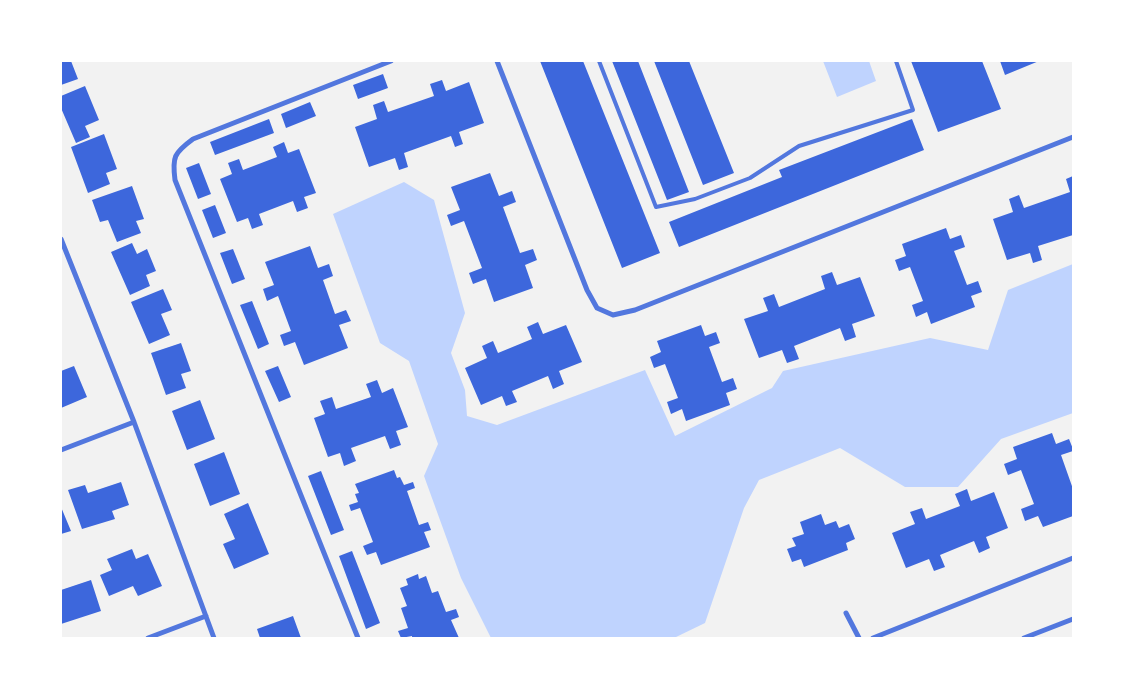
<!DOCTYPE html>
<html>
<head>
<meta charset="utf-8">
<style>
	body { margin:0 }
	#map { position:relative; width:1134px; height:699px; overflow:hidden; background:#f2f2f2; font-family:"Archivo Narrow",sans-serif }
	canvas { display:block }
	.frame { position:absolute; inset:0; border:62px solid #fff; pointer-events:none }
</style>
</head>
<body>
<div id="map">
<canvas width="1134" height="699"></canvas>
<div class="frame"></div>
</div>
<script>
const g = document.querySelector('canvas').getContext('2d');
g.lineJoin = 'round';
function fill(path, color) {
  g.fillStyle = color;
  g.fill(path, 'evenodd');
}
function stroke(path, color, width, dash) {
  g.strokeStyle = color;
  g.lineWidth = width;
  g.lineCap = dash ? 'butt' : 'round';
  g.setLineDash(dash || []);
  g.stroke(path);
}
const water = new Path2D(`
	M 823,61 L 869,61 L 876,81 L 837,97 Z
	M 404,182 L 434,200 L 465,313 L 451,353 L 465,390 L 467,416 L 497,425 L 645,370 L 675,436 L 772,388 L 783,371 L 930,338 L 988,350 L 1008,290 L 1073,264 L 1073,413 L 1001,439 L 958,487 L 905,487 L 840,448 L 759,480 L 744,508 L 705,623 L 674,638 L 491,638 L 461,578 L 424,476 L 438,444 L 409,361 L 380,343 L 333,214 Z`);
const building = new Path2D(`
	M 61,61 L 71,61 L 78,79 L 61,85 Z
	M 540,61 L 583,61 L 660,253 L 622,268 Z
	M 612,61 L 638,61 L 689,192 L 667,200 Z
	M 654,61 L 689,61 L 734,173 L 703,185 Z
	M 911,61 L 982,61 L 1001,109 L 938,132 Z
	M 1000,61 L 1039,61 L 1005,75 Z
	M 383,74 L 388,88 L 358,99 L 353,85 Z
	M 442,80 L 446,91 L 469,82 L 484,123 L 459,132 L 463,144 L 455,147 L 451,136 L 404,153 L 408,167 L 399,170 L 395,158 L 369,167 L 355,127 L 377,119 L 373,105 L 384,101 L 388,112 L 434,96 L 430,84 Z
	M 85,86 L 99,120 L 85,126 L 90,137 L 76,143 L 61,108 L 61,96 Z
	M 310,102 L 316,116 L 286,128 L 281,114 Z
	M 269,119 L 274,133 L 215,155 L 210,142 Z
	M 912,119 L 924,150 L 679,247 L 669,222 L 782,177 L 779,170 Z
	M 104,134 L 117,169 L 106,173 L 110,184 L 88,193 L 71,147 Z
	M 284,142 L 288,153 L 299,149 L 316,193 L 304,197 L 308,208 L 297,212 L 293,201 L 259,214 L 263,225 L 252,229 L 248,218 L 237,222 L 220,179 L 232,174 L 228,163 L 239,159 L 243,170 L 277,157 L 273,147 Z
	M 199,163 L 211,194 L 198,199 L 186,168 Z
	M 490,173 L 499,196 L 512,191 L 516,202 L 503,207 L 520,253 L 533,249 L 537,260 L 525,265 L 533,288 L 494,302 L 486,279 L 473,284 L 469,273 L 482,268 L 464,221 L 451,226 L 447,215 L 460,210 L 451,187 Z
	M 1073,176 L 1073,235 L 1038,246 L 1042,260 L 1033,263 L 1030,253 L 1007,260 L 993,219 L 1013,212 L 1009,199 L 1019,195 L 1024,208 L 1070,192 L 1066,179 Z
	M 132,186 L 144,219 L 136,221 L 141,233 L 117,242 L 108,220 L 100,222 L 92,200 Z
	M 215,205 L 226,233 L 213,238 L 202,210 Z
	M 946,228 L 950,239 L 961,235 L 965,247 L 954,251 L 967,285 L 978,281 L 982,292 L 971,296 L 975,307 L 931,324 L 927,312 L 916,317 L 912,305 L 923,301 L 910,267 L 899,271 L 895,260 L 906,256 L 902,244 Z
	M 132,243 L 137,254 L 147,249 L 156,271 L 146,275 L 150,286 L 130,295 L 111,252 Z
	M 310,246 L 318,268 L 329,264 L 333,276 L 323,280 L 335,314 L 346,310 L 351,321 L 339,325 L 348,348 L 304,365 L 295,342 L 284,346 L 280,335 L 291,331 L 278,296 L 267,301 L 263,289 L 274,285 L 265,262 Z
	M 233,249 L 245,279 L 232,284 L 220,253 Z
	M 832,272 L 837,285 L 860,277 L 875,316 L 852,324 L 856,337 L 845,341 L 840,328 L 794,346 L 799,359 L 787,363 L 782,350 L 759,358 L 744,319 L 768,311 L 763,298 L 774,294 L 779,307 L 825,289 L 821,276 Z
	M 163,289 L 172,310 L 161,314 L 170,335 L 149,344 L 131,302 Z
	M 252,301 L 269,344 L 258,349 L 240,305 Z
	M 538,322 L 543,334 L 566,325 L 582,362 L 559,371 L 564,384 L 553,389 L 548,376 L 512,391 L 517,402 L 506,406 L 502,396 L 481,405 L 465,368 L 487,358 L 482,346 L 493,341 L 498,353 L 532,339 L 527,327 Z
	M 701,325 L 705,336 L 716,332 L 720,343 L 709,347 L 722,382 L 733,378 L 737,389 L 726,393 L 730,405 L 686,421 L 682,409 L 671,414 L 667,402 L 678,398 L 665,364 L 654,368 L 650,357 L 661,352 L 657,341 Z
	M 181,343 L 191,371 L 181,374 L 186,388 L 166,395 L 151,353 Z
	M 74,366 L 87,397 L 61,408 L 61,371 Z
	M 278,366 L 291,397 L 279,402 L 265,371 Z
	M 377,380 L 382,393 L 393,388 L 408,427 L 396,431 L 401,445 L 390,449 L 385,436 L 351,448 L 356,461 L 344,466 L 340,453 L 328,457 L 314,418 L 325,414 L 320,401 L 332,397 L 336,409 L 371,397 L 366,384 Z
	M 200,400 L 215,439 L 187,450 L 172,411 Z
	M 1052,433 L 1056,444 L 1069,439 L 1073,449 L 1073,451 L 1061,455 L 1073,489 L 1073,516 L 1043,527 L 1038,516 L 1025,521 L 1021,509 L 1034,504 L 1021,470 L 1008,475 L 1004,464 L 1017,459 L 1013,447 Z
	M 224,452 L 240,494 L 210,506 L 194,464 Z
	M 394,470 L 397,478 L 400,477 L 404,485 L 413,482 L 415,488 L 407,491 L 419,525 L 428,522 L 431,530 L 424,532 L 430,547 L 381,565 L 376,552 L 367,555 L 363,546 L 373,542 L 360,508 L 351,511 L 349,505 L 358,502 L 355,494 L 359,493 L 355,484 Z
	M 321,471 L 344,530 L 331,535 L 308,476 Z
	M 121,482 L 129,505 L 112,511 L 115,519 L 82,529 L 68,490 L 85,485 L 88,493 Z
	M 967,489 L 971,501 L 994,492 L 1008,528 L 986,537 L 990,548 L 979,553 L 974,541 L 940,555 L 945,567 L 934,571 L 929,559 L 906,568 L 892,533 L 915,524 L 910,512 L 922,508 L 926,519 L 960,506 L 955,494 Z
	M 248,503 L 269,554 L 234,569 L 223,544 L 235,539 L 224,514 Z
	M 61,507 L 71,531 L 61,534 Z
	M 821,514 L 825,525 L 836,521 L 839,528 L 849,524 L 855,539 L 846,543 L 848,550 L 804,567 L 801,559 L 792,562 L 787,549 L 796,546 L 792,538 L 804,534 L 800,522 Z
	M 132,549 L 136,559 L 148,554 L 162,586 L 138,596 L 133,586 L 109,596 L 100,575 L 112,570 L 107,559 Z
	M 352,551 L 380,623 L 366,629 L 339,556 Z
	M 418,574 L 419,579 L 426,576 L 432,593 L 438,591 L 446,612 L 456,609 L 459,617 L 451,620 L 459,638 L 412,638 L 412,636 L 401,638 L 398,631 L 408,628 L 401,608 L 407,606 L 400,588 L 408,585 L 406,579 Z
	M 91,580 L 101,611 L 61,624 L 61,590 Z
	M 293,616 L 301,638 L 260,638 L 257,629 Z`);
const service = new Path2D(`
	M 599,61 L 656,207 L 695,199 L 750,178 L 799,146 L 913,110 L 896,61`);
const minor = new Path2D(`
	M 497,61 L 587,290 L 597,308 L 613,315 L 635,310 L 1073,137
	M 61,239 L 134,422 L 214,638
	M 61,450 L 134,422
	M 846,613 L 859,638
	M 148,638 L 206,616
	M 358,638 L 175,180 C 172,157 174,153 193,139 L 391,61
	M 873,638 L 1073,558
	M 1024,638 L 1073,619`);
fill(water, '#bfd3fe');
fill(building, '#3d67dc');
stroke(service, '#5277de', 4);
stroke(minor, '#5277de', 5);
</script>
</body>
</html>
